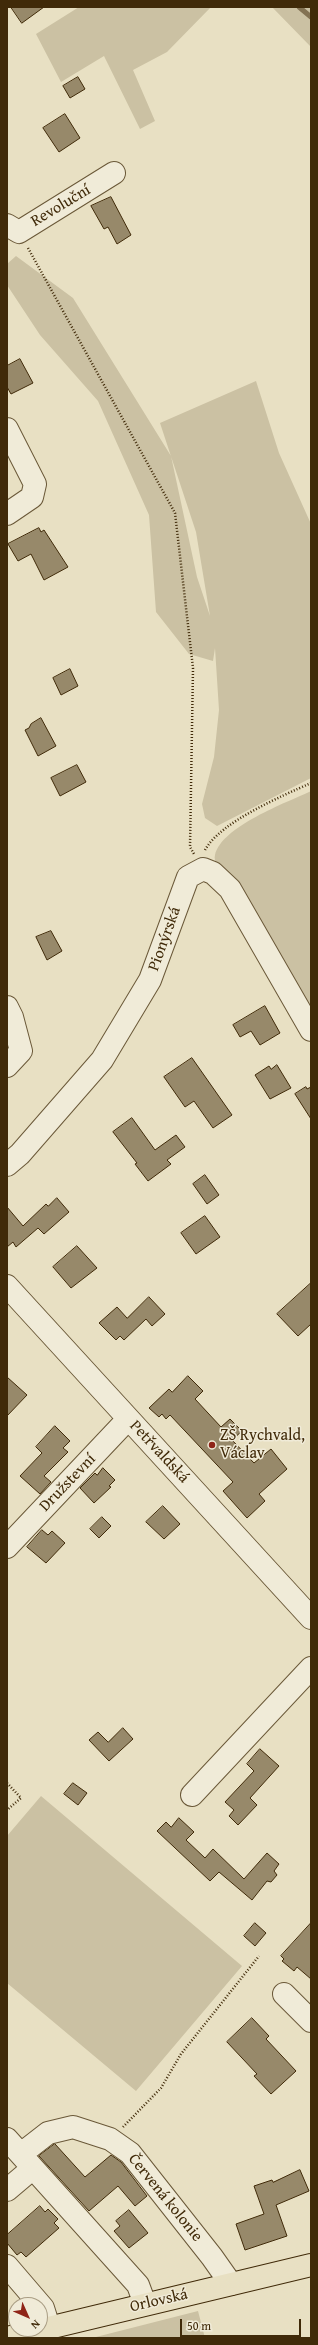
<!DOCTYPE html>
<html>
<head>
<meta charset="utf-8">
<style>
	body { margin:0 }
	#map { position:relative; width:318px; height:2345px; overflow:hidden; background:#e8e0c3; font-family:"Gentium Book Plus",serif }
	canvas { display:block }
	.frame { position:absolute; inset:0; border:8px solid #402a09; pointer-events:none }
	.north { position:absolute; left:8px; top:2297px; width:40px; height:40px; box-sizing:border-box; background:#f0ebd8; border:1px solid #aa9e85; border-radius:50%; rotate:135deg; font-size:11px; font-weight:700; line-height:16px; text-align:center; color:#402a09 }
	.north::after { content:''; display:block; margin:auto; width:14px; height:18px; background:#8f2418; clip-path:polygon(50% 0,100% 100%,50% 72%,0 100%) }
	.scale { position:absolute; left:180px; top:2319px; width:121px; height:18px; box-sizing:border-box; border:2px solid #402a09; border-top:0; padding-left:5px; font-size:12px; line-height:14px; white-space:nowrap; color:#402a09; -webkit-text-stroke:3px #f0ebd8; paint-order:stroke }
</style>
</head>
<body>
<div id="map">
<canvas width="318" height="2345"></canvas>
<div class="frame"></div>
<div class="north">N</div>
<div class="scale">50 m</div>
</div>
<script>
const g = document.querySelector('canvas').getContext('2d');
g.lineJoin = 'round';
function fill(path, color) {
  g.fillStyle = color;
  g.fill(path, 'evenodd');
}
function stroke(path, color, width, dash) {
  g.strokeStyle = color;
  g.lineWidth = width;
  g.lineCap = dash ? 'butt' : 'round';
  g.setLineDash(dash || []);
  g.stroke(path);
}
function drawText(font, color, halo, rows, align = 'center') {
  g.font = font + ' "Gentium Book Plus",serif';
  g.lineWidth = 3;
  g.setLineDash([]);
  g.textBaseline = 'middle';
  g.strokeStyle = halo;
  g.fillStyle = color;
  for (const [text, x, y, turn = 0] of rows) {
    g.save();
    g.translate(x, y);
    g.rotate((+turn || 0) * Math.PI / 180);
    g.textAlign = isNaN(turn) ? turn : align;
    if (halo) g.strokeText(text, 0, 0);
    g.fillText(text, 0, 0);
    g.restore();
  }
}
const green = new Path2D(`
	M 79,7 L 211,7 L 167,52 L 133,70 L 155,121 L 140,129 L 104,56 L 61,82 L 36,34 Z
	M 272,7 L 311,7 L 311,47 Z
	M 16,256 L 73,298 L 171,456 L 197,577 L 210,616 L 196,532 L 160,423 L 256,381 L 279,453 L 311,524 L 311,778 L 217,826 L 205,818 L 202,804 L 214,757 L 219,710 L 215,648 L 213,661 L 189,654 L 156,612 L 149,515 L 98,401 L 40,335 L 7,285 L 7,264 Z
	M 311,791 L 311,1012 L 224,873 C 220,868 213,862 215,855 C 222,826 286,803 311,791 Z
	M 41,1796 L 242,1966 L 136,2091 L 7,1983 L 7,1836 Z
	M 198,2311 L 205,2338 L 92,2338 Z`);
const stream = new Path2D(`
	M 299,7 L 311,17`);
const building = new Path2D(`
	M 11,7 L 44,7 L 22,23 Z
	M 78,77 L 85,89 L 70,98 L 63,86 Z
	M 65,114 L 80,138 L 59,152 L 43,128 Z
	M 111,197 L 131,235 L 117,244 L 108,227 L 104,229 L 91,206 Z
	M 20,359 L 33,383 L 11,394 L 7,387 L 7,366 Z
	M 39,528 L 41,532 L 44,530 L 68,567 L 44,580 L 31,554 L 18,561 L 8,544 Z
	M 70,669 L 78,686 L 61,695 L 53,678 Z
	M 41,718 L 56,746 L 38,756 L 25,730 L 29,728 L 31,724 Z
	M 77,765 L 86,782 L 60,796 L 51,778 Z
	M 51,931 L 62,951 L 47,960 L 36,937 Z
	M 265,1006 L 280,1033 L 260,1045 L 251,1031 L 240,1037 L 233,1025 Z
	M 192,1058 L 232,1115 L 213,1128 L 194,1101 L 185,1107 L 164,1077 Z
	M 277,1065 L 291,1088 L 270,1099 L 255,1075 L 269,1066 L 271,1069 Z
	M 306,1087 L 307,1089 L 311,1087 L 311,1119 L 295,1094 Z
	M 132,1118 L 155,1150 L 176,1135 L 185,1147 L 167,1160 L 171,1164 L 148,1181 L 135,1164 L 137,1163 L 113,1132 Z
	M 205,1175 L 219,1195 L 207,1204 L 193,1184 Z
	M 57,1198 L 69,1212 L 44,1234 L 38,1228 L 16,1247 L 13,1242 L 7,1247 L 7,1207 L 23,1226 L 46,1204 L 48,1206 Z
	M 205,1216 L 220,1237 L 196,1254 L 181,1233 Z
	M 77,1246 L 97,1268 L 71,1288 L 53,1267 Z
	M 311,1283 L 311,1324 L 298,1336 L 277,1314 Z
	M 149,1297 L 165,1314 L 152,1326 L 146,1319 L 124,1340 L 120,1336 L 116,1340 L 99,1323 L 117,1307 L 127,1318 Z
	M 188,1376 L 203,1391 L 195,1399 L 221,1427 L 230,1419 L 242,1431 L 232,1440 L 254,1463 L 271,1449 L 287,1469 L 259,1494 L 265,1501 L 247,1518 L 223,1491 L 233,1482 L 170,1415 L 166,1419 L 162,1414 L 159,1417 L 149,1408 L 169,1389 L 172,1392 Z
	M 7,1377 L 27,1395 L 7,1416 Z
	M 55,1426 L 70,1441 L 63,1448 L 68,1452 L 44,1476 L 51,1482 L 40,1494 L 20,1476 L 42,1453 L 36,1447 Z
	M 103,1468 L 115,1480 L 109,1486 L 111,1487 L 94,1503 L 80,1488 L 95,1473 L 97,1475 Z
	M 163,1506 L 180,1524 L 164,1539 L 146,1522 Z
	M 102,1517 L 111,1526 L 99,1538 L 90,1529 Z
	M 42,1530 L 48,1535 L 52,1531 L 65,1543 L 46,1563 L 27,1547 Z
	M 123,1728 L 133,1739 L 109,1761 L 89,1740 L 98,1732 L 108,1742 Z
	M 260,1749 L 279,1766 L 250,1798 L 257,1805 L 238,1825 L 229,1816 L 234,1810 L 225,1802 L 254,1771 L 247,1764 Z
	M 73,1783 L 87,1793 L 78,1805 L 64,1794 Z
	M 179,1818 L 194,1832 L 186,1840 L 205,1858 L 213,1849 L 244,1879 L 267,1853 L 279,1864 L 274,1871 L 277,1875 L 271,1882 L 267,1881 L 252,1900 L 219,1872 L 210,1881 L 157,1831 L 166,1822 L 171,1827 Z
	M 255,1923 L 266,1933 L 255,1946 L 244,1936 Z
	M 311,1923 L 311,1979 L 297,1967 L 294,1971 L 282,1961 L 284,1959 L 281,1956 Z
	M 252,2018 L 269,2036 L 266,2039 L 296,2071 L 271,2094 L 254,2076 L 257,2074 L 227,2042 Z
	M 55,2144 L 85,2177 L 111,2155 L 121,2162 L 147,2196 L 135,2206 L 118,2186 L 89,2211 L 39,2156 Z
	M 300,2170 L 309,2191 L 276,2205 L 287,2236 L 245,2250 L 236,2224 L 264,2214 L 254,2186 L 272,2180 L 273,2182 Z
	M 40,2206 L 45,2212 L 48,2209 L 58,2219 L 54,2223 L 59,2228 L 26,2257 L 21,2252 L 17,2255 L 7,2243 L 7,2235 Z
	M 129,2210 L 148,2233 L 129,2248 L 114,2231 L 120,2226 L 116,2221 Z`);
const path = new Path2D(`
	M 28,248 L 175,513 L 193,668 L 190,847 L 194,854
	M 205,850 C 220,822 282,796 311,783
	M 7,1783 L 21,1798 L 7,1810
	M 123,2127 L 161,2088 L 181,2054 L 259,1956`);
const minor = new Path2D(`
	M 7,225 L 19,232 L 114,173
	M 7,429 L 35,484 L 32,497 L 7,514
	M 7,1007 L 12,1017 L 21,1051 L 7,1066
	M 7,1165 L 20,1154 L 102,1060 L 150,980 L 188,877 L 203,869 L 213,873 L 230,889 L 311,1030
	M 7,1286 L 311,1618
	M 7,1547 L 128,1419
	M 192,1795 L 311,1668
	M 284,1994 L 311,2021
	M 7,2139 L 138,2285 L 145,2304
	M 21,2154 L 48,2133 L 73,2127 L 110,2139 L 130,2153 L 212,2257 L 231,2284
	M 7,2190 L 33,2168
	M 7,2266 L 43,2308 L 49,2327`);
const major = new Path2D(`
	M 7,2338 L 311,2265`);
const markers = [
	[212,1445,4,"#8f2418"]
];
const streetNames = [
	["Revoluční",61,206,-31],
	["Pionýrská",165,939,-70],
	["Petřvaldská",159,1452,47],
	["Družstevní",68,1483,-46],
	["Červená kolonie",165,2198,51],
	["Orlovská",159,2301,-13]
];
const poiNames = [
	["ZŠ Rychvald,",220,1436],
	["Václav",220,1454]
];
fill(green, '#cbc1a3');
stroke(stream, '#837253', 5);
fill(building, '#97896a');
stroke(building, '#402a09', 1);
stroke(minor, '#6a5838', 24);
stroke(major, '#402a09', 24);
stroke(path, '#402a09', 2.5, [1, 2]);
stroke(minor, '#f0ebd8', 22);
stroke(major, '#e8e0c3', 22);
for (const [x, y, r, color] of markers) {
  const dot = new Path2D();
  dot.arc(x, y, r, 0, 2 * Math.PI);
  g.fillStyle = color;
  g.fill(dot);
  stroke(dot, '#f0ebd8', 1.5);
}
drawText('16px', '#402a09', '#f0ebd8', streetNames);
drawText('16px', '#402a09', '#f0ebd8', poiNames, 'left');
</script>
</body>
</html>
